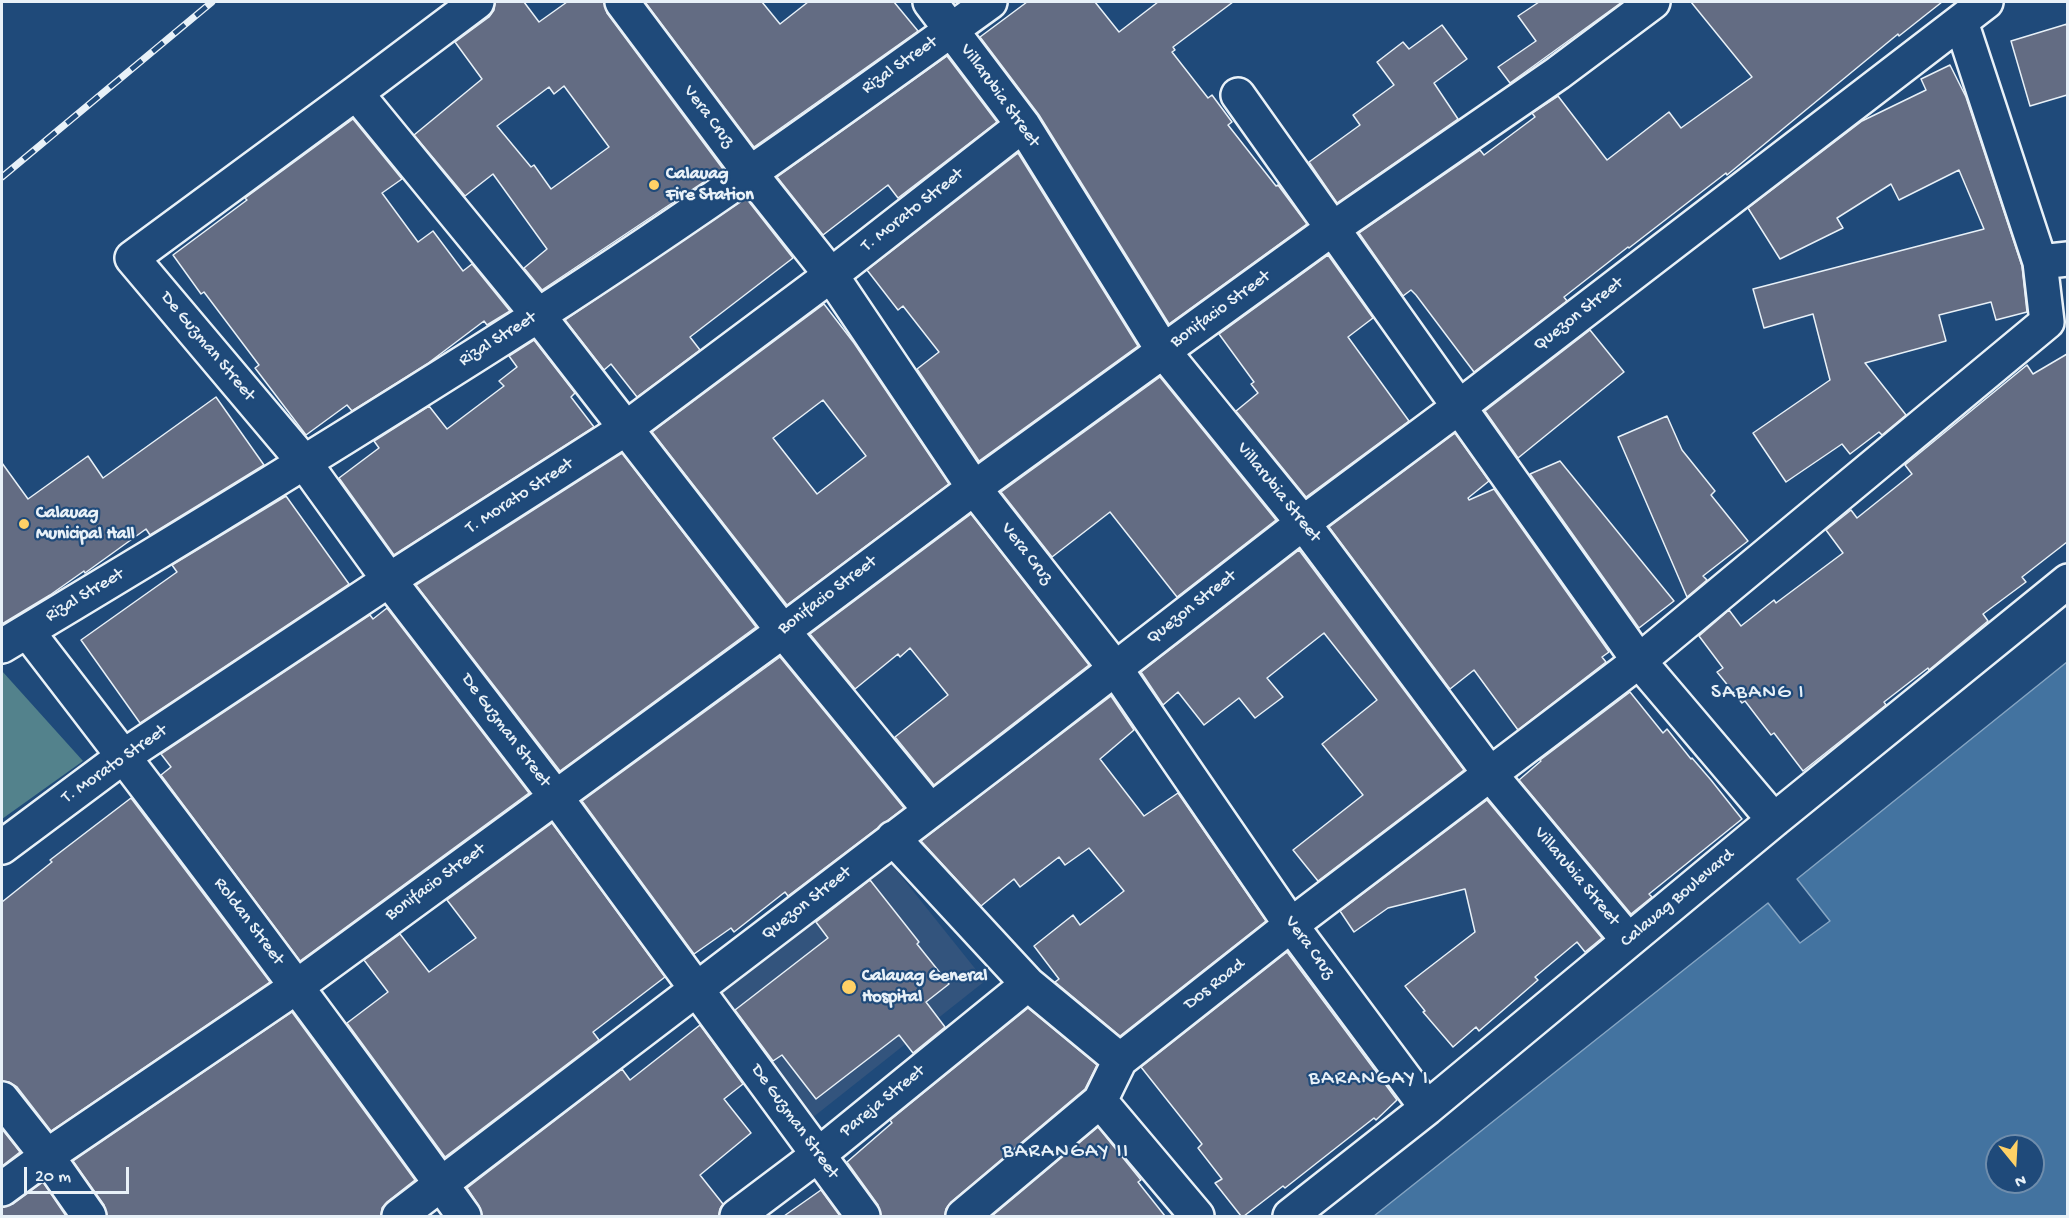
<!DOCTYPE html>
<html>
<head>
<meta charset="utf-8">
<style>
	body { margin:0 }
	#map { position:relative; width:2069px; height:1218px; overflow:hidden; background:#1f4a7a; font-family:"Gochi Hand",sans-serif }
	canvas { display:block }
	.frame { position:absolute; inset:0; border:3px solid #e8f1f8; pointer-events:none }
	.north { position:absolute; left:1985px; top:1134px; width:60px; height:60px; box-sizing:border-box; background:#1f4a7a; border:2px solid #6f8dac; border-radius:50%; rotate:162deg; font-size:16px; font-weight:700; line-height:24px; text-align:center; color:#e8f1f8 }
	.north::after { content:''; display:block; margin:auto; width:21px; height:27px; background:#ffd166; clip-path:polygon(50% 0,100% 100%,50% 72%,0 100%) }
	.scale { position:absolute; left:24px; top:1167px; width:105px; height:27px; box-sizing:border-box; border:3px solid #e8f1f8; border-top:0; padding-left:8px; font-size:18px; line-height:21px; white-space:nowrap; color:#e8f1f8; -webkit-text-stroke:4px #1f4a7a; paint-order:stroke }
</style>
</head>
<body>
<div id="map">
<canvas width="2069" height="1218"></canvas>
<div class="frame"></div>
<div class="north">N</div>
<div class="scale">20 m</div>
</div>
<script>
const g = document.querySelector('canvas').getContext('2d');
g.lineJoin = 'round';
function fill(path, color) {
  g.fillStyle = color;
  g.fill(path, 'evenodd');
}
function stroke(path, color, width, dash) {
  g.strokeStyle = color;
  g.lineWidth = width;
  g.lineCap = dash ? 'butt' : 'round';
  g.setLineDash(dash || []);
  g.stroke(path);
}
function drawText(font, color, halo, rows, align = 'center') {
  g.font = font + ' "Gochi Hand",sans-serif';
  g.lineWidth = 4.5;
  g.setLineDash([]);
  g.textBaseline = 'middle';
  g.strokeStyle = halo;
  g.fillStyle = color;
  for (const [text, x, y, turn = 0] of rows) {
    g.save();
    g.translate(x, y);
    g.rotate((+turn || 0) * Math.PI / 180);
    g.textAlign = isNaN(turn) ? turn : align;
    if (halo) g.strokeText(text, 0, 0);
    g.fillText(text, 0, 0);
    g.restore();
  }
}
const built = new Path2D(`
	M 885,856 L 985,981 L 812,1118 L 712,993 Z`);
const green = new Path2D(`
	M 2,671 L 83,761 L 2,819 Z`);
const water = new Path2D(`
	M 2067,662 L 2067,1216 L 1374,1216 L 1768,903 L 1800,943 L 1830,921 L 1797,879 ZM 1997,1146 L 2033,1146 L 2033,1182 L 1997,1182 Z`);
const building = new Path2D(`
	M 495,2 L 524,2 L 539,22 L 567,2 L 604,2 L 607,13 L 723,169 L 542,290 L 524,268 L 547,249 L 493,174 L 465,196 L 414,135 L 482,79 L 455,42 L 489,17 L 494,10 ZM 564,86 L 609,147 L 551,189 L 534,165 L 531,167 L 497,126 L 549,87 L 554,94 Z
	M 645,2 L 762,2 L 780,24 L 808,2 L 894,2 L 918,31 L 754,147 Z
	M 1027,2 L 1095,2 L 1119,32 L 1158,2 L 1233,2 L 1173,47 L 1175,50 L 1172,52 L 1208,98 L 1212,95 L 1232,122 L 1228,125 L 1276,186 L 1278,185 L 1307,224 L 1169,324 L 1039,115 L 980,37 Z
	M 1539,2 L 1622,2 L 1510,83 L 1498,67 L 1536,41 L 1518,16 Z
	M 1691,2 L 1942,2 L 1899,36 L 1898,34 L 1727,175 L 1726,173 L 1629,248 L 1628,247 L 1564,297 L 1567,301 L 1474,372 L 1416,295 L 1411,290 L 1403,296 L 1359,233 L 1480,150 L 1484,155 L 1535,117 L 1532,113 L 1558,96 L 1607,160 L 1669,112 L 1681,128 L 1752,77 Z
	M 2067,24 L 2067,95 L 2030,106 L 2011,41 Z
	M 1442,25 L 1467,59 L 1434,83 L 1458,119 L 1337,203 L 1309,162 L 1360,125 L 1353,115 L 1394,85 L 1377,62 L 1403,42 L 1409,49 Z
	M 947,56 L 997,122 L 898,198 L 888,185 L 823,235 L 777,177 Z
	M 1950,65 L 1966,97 L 2022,266 L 2027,312 L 1996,320 L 1991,302 L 1939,315 L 1946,341 L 1865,363 L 1906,415 L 1882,435 L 1879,432 L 1850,454 L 1842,444 L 1786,482 L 1753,433 L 1830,380 L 1813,314 L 1764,328 L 1753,289 L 1984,229 L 1959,170 L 1899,200 L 1891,184 L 1837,218 L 1843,228 L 1780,259 L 1748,208 L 1862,121 L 1926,90 L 1921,79 Z
	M 353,119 L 402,179 L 382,193 L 418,242 L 433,231 L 463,271 L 472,264 L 510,311 L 487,325 L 484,321 L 427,364 L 352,411 L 347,405 L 306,435 L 255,368 L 259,365 L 204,292 L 201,294 L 173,255 L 247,200 L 245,198 Z
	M 1018,153 L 1138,346 L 979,461 L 917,369 L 939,352 L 903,306 L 898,310 L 867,270 Z
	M 746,198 L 793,258 L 690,337 L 700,350 L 637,397 L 611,364 L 604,370 L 565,320 Z
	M 1328,255 L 1373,318 L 1348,337 L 1409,421 L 1306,497 L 1236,411 L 1258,393 L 1251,384 L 1254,382 L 1219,334 Z
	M 824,304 L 854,343 L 949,484 L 787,605 L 652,432 ZM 823,400 L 866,456 L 817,494 L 773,438 Z
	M 1590,330 L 1624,372 L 1518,458 L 1485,411 Z
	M 534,340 L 575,393 L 571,397 L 594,427 L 394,555 L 339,478 L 379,448 L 374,441 L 429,406 L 447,429 L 504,386 L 499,381 L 517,367 L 509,356 Z
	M 2067,354 L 2067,542 L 2022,577 L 2026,582 L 1983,614 L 1988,621 L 1929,670 L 1928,668 L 1884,702 L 1886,705 L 1803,771 L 1774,733 L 1771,735 L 1745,701 L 1742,703 L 1717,672 L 1723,668 L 1699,636 L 1729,610 L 1741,626 L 1774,600 L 1776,603 L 1843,553 L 1826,530 L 1851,510 L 1857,518 L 1912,474 L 1905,465 L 2027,365 L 2033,374 Z
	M 1160,377 L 1276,520 L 1177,597 L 1110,512 L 1052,557 L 1001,492 Z
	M 216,397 L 264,465 L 150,535 L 146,529 L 85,573 L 84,571 L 50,595 L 2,624 L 2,463 L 28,499 L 88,456 L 103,478 Z
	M 1667,416 L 1682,450 L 1715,491 L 1711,495 L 1748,541 L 1703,576 L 1707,580 L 1687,597 L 1618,437 Z
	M 1455,433 L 1489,481 L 1468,498 L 1469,500 L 1494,489 L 1609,652 L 1602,657 L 1606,662 L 1518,730 L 1474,670 L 1450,689 L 1329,527 Z
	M 622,453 L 756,627 L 560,771 L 416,585 Z
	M 1560,461 L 1674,601 L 1639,628 L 1530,474 Z
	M 286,496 L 349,584 L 140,723 L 81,640 L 177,572 L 172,565 Z
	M 971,514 L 1089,665 L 934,785 L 895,737 L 948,695 L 910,648 L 900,657 L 898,654 L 855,689 L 810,634 Z
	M 1299,550 L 1464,770 L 1318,881 L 1293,850 L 1363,795 L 1322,744 L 1377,700 L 1324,633 L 1267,678 L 1283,697 L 1255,718 L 1239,698 L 1204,725 L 1178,692 L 1163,705 L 1141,672 Z
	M 387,608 L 529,793 L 300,961 L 161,775 L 171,767 L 161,754 L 370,615 L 373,619 Z
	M 780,657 L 904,808 L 788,896 L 785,892 L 734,932 L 731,928 L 694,954 L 582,801 Z
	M 1630,692 L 1663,733 L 1667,729 L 1691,759 L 1692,758 L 1711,780 L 1742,819 L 1649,894 L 1652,897 L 1631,914 L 1519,780 L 1541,761 L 1540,760 Z
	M 1111,696 L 1134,730 L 1100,759 L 1144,816 L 1178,793 L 1266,921 L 1120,1036 L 1055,982 L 1059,979 L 1034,946 L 1073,915 L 1080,925 L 1124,891 L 1089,848 L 1065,865 L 1059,857 L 1020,887 L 1014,879 L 981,906 L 921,841 Z
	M 131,798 L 270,982 L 51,1131 L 17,1087 L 9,1082 L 2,1081 L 2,902 L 52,862 L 50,860 Z
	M 1487,800 L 1602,938 L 1585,952 L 1577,942 L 1535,977 L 1538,980 L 1479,1031 L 1476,1027 L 1453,1047 L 1423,1012 L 1425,1011 L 1405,986 L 1475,932 L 1465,889 L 1388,908 L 1354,932 L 1340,911 Z
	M 552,823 L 665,977 L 593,1032 L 599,1040 L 445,1157 L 347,1023 L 388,992 L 364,960 L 400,934 L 429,972 L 476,938 L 447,900 Z
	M 870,880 L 919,942 L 917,944 L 949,984 L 926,1002 L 945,1027 L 913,1053 L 899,1035 L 816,1099 L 782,1055 L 773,1061 L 735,1010 L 828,938 L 816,922 Z
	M 1287,952 L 1397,1100 L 1376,1120 L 1374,1118 L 1285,1188 L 1283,1186 L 1244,1216 L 1241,1216 L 1215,1183 L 1222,1179 L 1198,1148 L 1202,1144 L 1141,1067 Z
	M 1028,1008 L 1097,1065 L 1085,1089 L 951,1202 L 946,1209 L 945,1216 L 881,1216 L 878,1205 L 847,1162 L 892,1123 L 890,1120 Z
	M 292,1012 L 415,1180 L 387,1202 L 382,1208 L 381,1216 L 107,1216 L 104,1205 L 73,1161 Z
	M 700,1025 L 743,1084 L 724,1099 L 751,1133 L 700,1175 L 723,1204 L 720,1209 L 719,1216 L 482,1216 L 479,1206 L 467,1188 L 622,1069 L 630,1080 Z
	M 1098,1127 L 1141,1180 L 1138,1182 L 1165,1216 L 992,1216 Z
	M 2,1129 L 20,1152 L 2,1166 Z
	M 43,1182 L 66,1216 L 2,1216 L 2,1207 L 13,1204 Z
	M 821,1190 L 840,1216 L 784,1216 Z`);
const minor = new Path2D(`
	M 477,2 L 356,93 L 132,258 L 304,462 L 389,580 L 555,796 L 863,1216
	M 622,2 L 750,173 L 831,275 L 974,488 L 1115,668 L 1291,925 L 1427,1108
	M 930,2 L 1023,125 L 1164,352 L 1303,523 L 1490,774 L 1628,940
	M 1961,22 L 2040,262 L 2068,259
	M 356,93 L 538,315 L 783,631 L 930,810
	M 1238,95 L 1639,661 L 1774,820
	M 27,631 C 176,824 322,1018 464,1216
	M 2,646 C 181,539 360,429 537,316 C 691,217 841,110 990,2
	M 893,838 L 1028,984 L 1120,1060
	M 2,847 L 124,756 L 389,580 L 625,429 L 831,275 L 1023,125
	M 2,1099 L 47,1156 L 89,1216
	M 1100,1101 L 1197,1216
	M 2,1189 L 47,1156 L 296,987 L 783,631 L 974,488 L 1332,229 L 1558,73 L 1653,2
	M 399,1216 L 1018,744 L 1303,523 L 1459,407 L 1986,2
	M 737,1216 L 818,1155 L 1028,984
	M 963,1216 L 1100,1101 L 1120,1060 L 1291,925 L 1639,661 L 2047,322 L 2040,262
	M 1290,1216 L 1427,1108 L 1774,820 L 2068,581`);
const rail = new Path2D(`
	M 2,177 L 212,2`);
const markers = [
	[654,185,6,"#ffd166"],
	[24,524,6,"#ffd166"],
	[849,987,8,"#ffd166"]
];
const streetNames = [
	["Rizal Street",900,66,-35],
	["Villarubia Street",999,96,54],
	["Vera Cruz",708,117,53],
	["T. Morato Street",913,211,-38],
	["Bonifacio Street",1221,310,-36],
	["Quezon Street",1579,315,-38],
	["Rizal Street",498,340,-32],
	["De Guzman Street",207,347,50],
	["Villarubia Street",1278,493,51],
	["T. Morato Street",520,497,-33],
	["Vera Cruz",1026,554,52],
	["Rizal Street",85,596,-31],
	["Bonifacio Street",828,596,-37],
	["Quezon Street",1192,608,-38],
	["De Guzman Street",505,731,53],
	["T. Morato Street",115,765,-35],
	["Villarubia Street",1576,877,50],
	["Bonifacio Street",436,883,-36],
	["Calauag Boulevard",1678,899,-40],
	["Quezon Street",807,904,-38],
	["Roldan Street",248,922,53],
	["Vera Cruz",1309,948,54],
	["Dos Road",1215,985,-38],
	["Pareja Street",883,1102,-39],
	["De Guzman Street",794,1122,54]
];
const poiNames = [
	["Calauag",666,175],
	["Fire Station",666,196],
	["Calauag",36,514],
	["Municipal Hall",36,535],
	["Calauag General",862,977],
	["Hospital",862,998]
];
const quarterNames = [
	["SABANG I",1758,694],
	["BARANGAY I",1369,1080],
	["BARANGAY II",1066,1153]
];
fill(built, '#33547d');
fill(green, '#53828c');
fill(water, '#4373a0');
stroke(water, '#85a5c3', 1.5);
fill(building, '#636c83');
stroke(building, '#e8f1f8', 1.5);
stroke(minor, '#e8f1f8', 38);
stroke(minor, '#1f4a7a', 33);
stroke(rail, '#e8f1f8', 7);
stroke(rail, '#1f4a7a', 4.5, [14]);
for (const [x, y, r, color] of markers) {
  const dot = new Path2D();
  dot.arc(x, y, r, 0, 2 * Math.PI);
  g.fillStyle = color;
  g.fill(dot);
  stroke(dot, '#1f4a7a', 2);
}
drawText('18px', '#e8f1f8', '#1f4a7a', streetNames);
drawText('bold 18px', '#e8f1f8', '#1f4a7a', poiNames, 'left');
g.letterSpacing = '1.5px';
drawText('21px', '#e8f1f8', '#1f4a7a', quarterNames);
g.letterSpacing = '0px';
</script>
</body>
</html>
